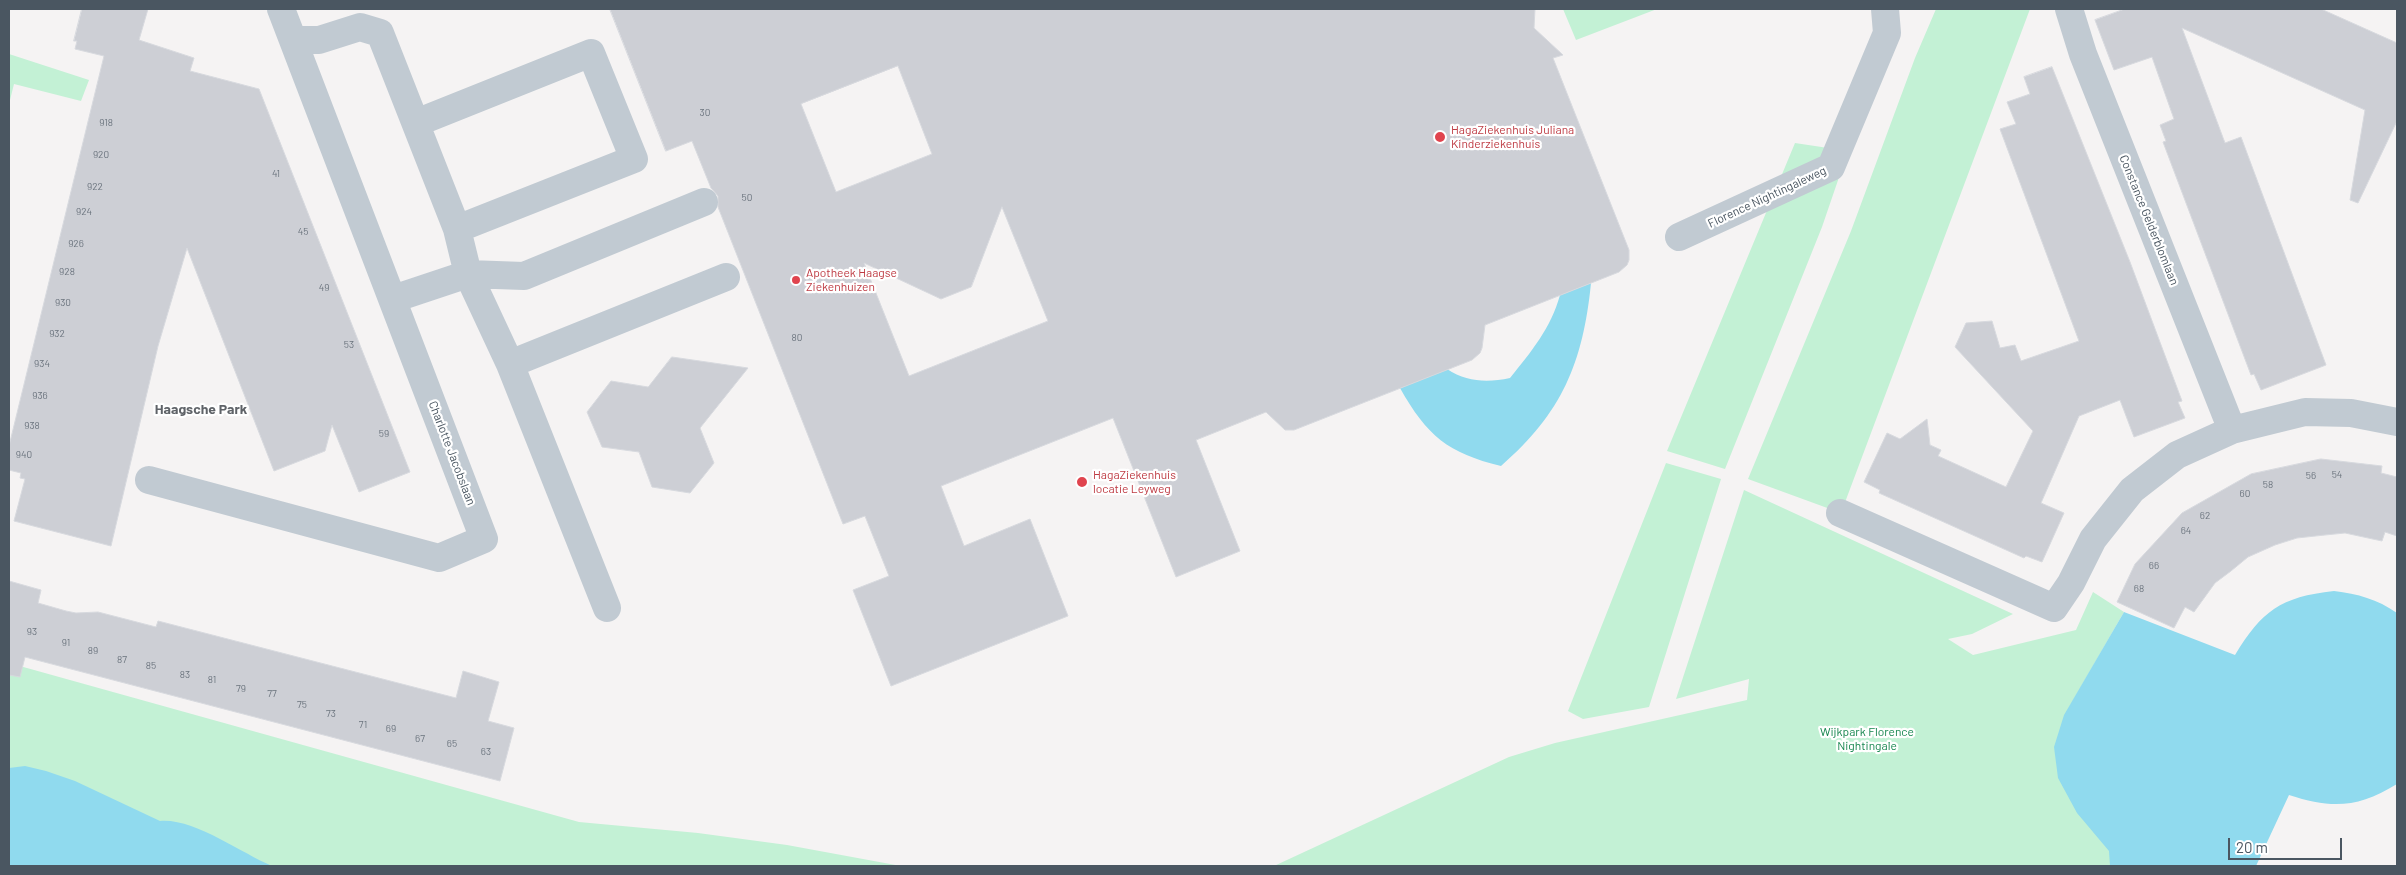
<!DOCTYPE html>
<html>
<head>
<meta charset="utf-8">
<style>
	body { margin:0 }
	#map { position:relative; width:2406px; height:875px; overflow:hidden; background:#f5f3f3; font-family:Barlow,sans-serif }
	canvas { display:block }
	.frame { position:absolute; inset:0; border:10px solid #4a5661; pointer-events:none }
	.scale { position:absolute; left:2228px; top:838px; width:114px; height:22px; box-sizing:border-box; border:2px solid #4a5661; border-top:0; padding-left:6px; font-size:15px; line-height:18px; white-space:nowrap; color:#4a5661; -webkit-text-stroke:4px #fff; paint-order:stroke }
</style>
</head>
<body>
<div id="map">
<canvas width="2406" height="875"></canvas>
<div class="frame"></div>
<div class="scale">20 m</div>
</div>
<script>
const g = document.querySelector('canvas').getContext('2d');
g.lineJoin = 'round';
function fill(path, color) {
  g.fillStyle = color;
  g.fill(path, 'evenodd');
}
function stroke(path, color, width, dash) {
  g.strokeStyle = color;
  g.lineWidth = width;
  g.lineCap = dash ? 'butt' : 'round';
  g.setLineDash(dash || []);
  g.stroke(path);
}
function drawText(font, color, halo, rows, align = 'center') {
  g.font = font + ' Barlow,sans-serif';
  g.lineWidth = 4.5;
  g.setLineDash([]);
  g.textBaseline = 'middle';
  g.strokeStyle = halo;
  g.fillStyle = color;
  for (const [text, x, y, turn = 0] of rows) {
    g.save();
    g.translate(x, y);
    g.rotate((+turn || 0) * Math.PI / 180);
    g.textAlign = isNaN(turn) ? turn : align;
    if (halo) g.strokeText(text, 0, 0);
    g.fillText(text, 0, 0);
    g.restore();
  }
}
const green = new Path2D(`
	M 1563,9 L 1657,9 L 1576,40 Z
	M 1936,9 L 2030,9 L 1841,513 L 1748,479 L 1851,231 L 1915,58 Z
	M 9,54 L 89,80 L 81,101 L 14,84 L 9,104 Z
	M 1795,143 L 1848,151 L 1822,227 L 1725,469 L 1667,451 Z
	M 1666,463 L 1721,479 L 1649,707 L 1583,719 L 1568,711 Z
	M 1744,490 L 2013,614 L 1972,634 L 1948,639 L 1973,655 L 2076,630 L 2093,592 L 2124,612 L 2067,711 L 2127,866 L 1274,866 L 1509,757 L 1555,743 L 1747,700 L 1749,679 L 1676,699 Z
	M 9,663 L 579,822 L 698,833 L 787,845 L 901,866 L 9,866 Z`);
const water = new Path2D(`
	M 1591,283 C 1583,363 1562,413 1501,466 C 1448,453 1427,436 1400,388 L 1447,369 C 1467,382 1487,383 1510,378 C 1531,352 1551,328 1560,295 Z
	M 2334,591 C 2358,594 2377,599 2397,613 L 2397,784 C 2358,808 2332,809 2289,795 L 2256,866 L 2110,866 L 2109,851 L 2077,813 L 2058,778 L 2054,747 L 2064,715 L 2124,612 L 2235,655 C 2262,611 2280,597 2334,591 Z
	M 25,766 L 46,771 L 75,781 L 160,821 C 194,818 241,853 272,866 L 9,866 L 9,768 Z`);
const building = new Path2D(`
	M 82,9 L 148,9 L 139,40 L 194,58 L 190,71 L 259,89 L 410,472 L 359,492 L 332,425 L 325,451 L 274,471 L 187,248 L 158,346 L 111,546 L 14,521 L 25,479 L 20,478 L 21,473 L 9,470 L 9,446 L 104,56 L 75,49 L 77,41 L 74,41 Z
	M 610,9 L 1535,9 L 1534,28 L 1563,55 L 1553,58 L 1629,250 L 1629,260 L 1627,265 L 1619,272 L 1485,325 L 1482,348 L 1480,353 L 1472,360 L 1294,430 L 1285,430 L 1266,412 L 1196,440 L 1240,551 L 1176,577 L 1113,418 L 941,486 L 964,546 L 1030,519 L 1068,616 L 891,686 L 853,590 L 889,576 L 865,516 L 843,524 L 718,207 L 718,196 L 711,188 L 692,141 L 666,151 ZM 898,66 L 932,154 L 836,192 L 801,104 ZM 1002,207 L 1048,321 L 909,376 L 864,263 L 941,299 L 971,287 Z
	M 2125,9 L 2321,9 L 2397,43 L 2397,121 L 2358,203 L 2350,200 L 2365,110 L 2182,28 L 2225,143 L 2241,137 L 2326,365 L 2261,390 L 2254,374 L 2251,375 L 2163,142 L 2166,141 L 2160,125 L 2174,119 L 2152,57 L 2114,70 L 2095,20 Z
	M 2052,67 L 2130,262 L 2182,401 L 2178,402 L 2185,418 L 2134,437 L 2120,400 L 2079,416 L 2041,503 L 2064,513 L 2042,562 L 2026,556 L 2024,558 L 1879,493 L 1880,490 L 1864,482 L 1887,433 L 1900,439 L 1927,419 L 1930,445 L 1941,450 L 1938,456 L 2006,487 L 2033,431 L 1955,347 L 1966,323 L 1992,321 L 2000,348 L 2015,345 L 2021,361 L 2079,341 L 2000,129 L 2016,124 L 2007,102 L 2030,94 L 2024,77 Z
	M 672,357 L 748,368 L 700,428 L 714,463 L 690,493 L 652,487 L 639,452 L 602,447 L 587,412 L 611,381 L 648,387 Z
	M 2321,459 L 2382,466 L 2381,473 L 2397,477 L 2397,536 L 2385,532 L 2382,541 L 2345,533 L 2325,535 L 2297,538 L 2275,545 L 2248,557 L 2231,571 L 2215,583 L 2194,612 L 2185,607 L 2174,628 L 2117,602 L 2135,564 L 2182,513 L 2251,474 Z
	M 9,581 L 41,590 L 38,603 L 66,611 L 76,613 L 98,612 L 156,627 L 158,621 L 456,698 L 463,671 L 499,682 L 488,721 L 514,728 L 500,781 L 25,657 L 20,677 L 9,675 Z`);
const minor = new Path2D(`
	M 2069,9 L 2083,54 L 2232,430
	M 295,40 L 319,40 L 360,27 L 380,33 L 457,229 L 468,274 L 510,364 L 607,608
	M 416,123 L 591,53 L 634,159 L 457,229
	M 1679,237 L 1831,167 L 1887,33 L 1885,9
	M 393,299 L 468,274 L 524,276 L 704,202
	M 510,364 L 726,277
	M 149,480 L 439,558 L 484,539 L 281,9
	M 1840,513 L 2054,608 L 2071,583 L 2093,539 L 2132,490 L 2177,455 L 2232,430 L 2305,412 L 2351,413 L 2397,422`);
const markers = [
	[1440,137,6,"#e0444e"],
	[796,280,5,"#e0444e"],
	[1082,482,6,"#e0444e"]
];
const numberNames = [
	["30",705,113],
	["918",106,123],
	["920",101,155],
	["41",276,174],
	["922",95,187],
	["50",747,198],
	["924",84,212],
	["45",303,232],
	["926",76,244],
	["928",67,272],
	["49",324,288],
	["930",63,303],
	["932",57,334],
	["80",797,338],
	["53",349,345],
	["934",42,364],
	["936",40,396],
	["938",32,426],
	["59",384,434],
	["940",24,455],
	["54",2337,475],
	["56",2311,476],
	["58",2268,485],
	["60",2245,494],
	["62",2205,516],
	["64",2186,531],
	["66",2154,566],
	["68",2139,589],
	["93",32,632],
	["91",66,643],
	["89",93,651],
	["87",122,660],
	["85",151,666],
	["83",185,675],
	["81",212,680],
	["79",241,689],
	["77",272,694],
	["75",302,705],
	["73",331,714],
	["71",363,725],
	["69",391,729],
	["67",420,739],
	["65",452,744],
	["63",486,752]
];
const healthNames = [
	["HagaZiekenhuis Juliana",1451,130],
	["Kinderziekenhuis",1451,144],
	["Apotheek Haagse",806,273],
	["Ziekenhuizen",806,287],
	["HagaZiekenhuis",1093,475],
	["locatie Leyweg",1093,489]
];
const streetNames = [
	["Florence Nightingaleweg",1767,197,-25],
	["Constance Gelderblomlaan",2149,220,68],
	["Charlotte Jacobslaan",452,453,69]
];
const parkNames = [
	["Wijkpark Florence",1867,732],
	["Nightingale",1867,746]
];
const neighbourhoodNames = [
	["Haagsche Park",201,409]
];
fill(green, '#c3f1d5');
fill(water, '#90daee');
fill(building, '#cdcfd5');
stroke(building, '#d7d9de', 1);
stroke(minor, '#c1cad2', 28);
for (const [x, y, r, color] of markers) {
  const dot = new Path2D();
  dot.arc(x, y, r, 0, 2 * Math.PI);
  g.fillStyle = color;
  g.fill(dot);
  stroke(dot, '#fff', 2);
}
drawText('10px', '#6b747e', null, numberNames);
drawText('12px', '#be3a42', '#fff', healthNames, 'left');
drawText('12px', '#4a5661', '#fff', streetNames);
drawText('12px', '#17864f', '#fff', parkNames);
drawText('bold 14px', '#5f6368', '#fff', neighbourhoodNames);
</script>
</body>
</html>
